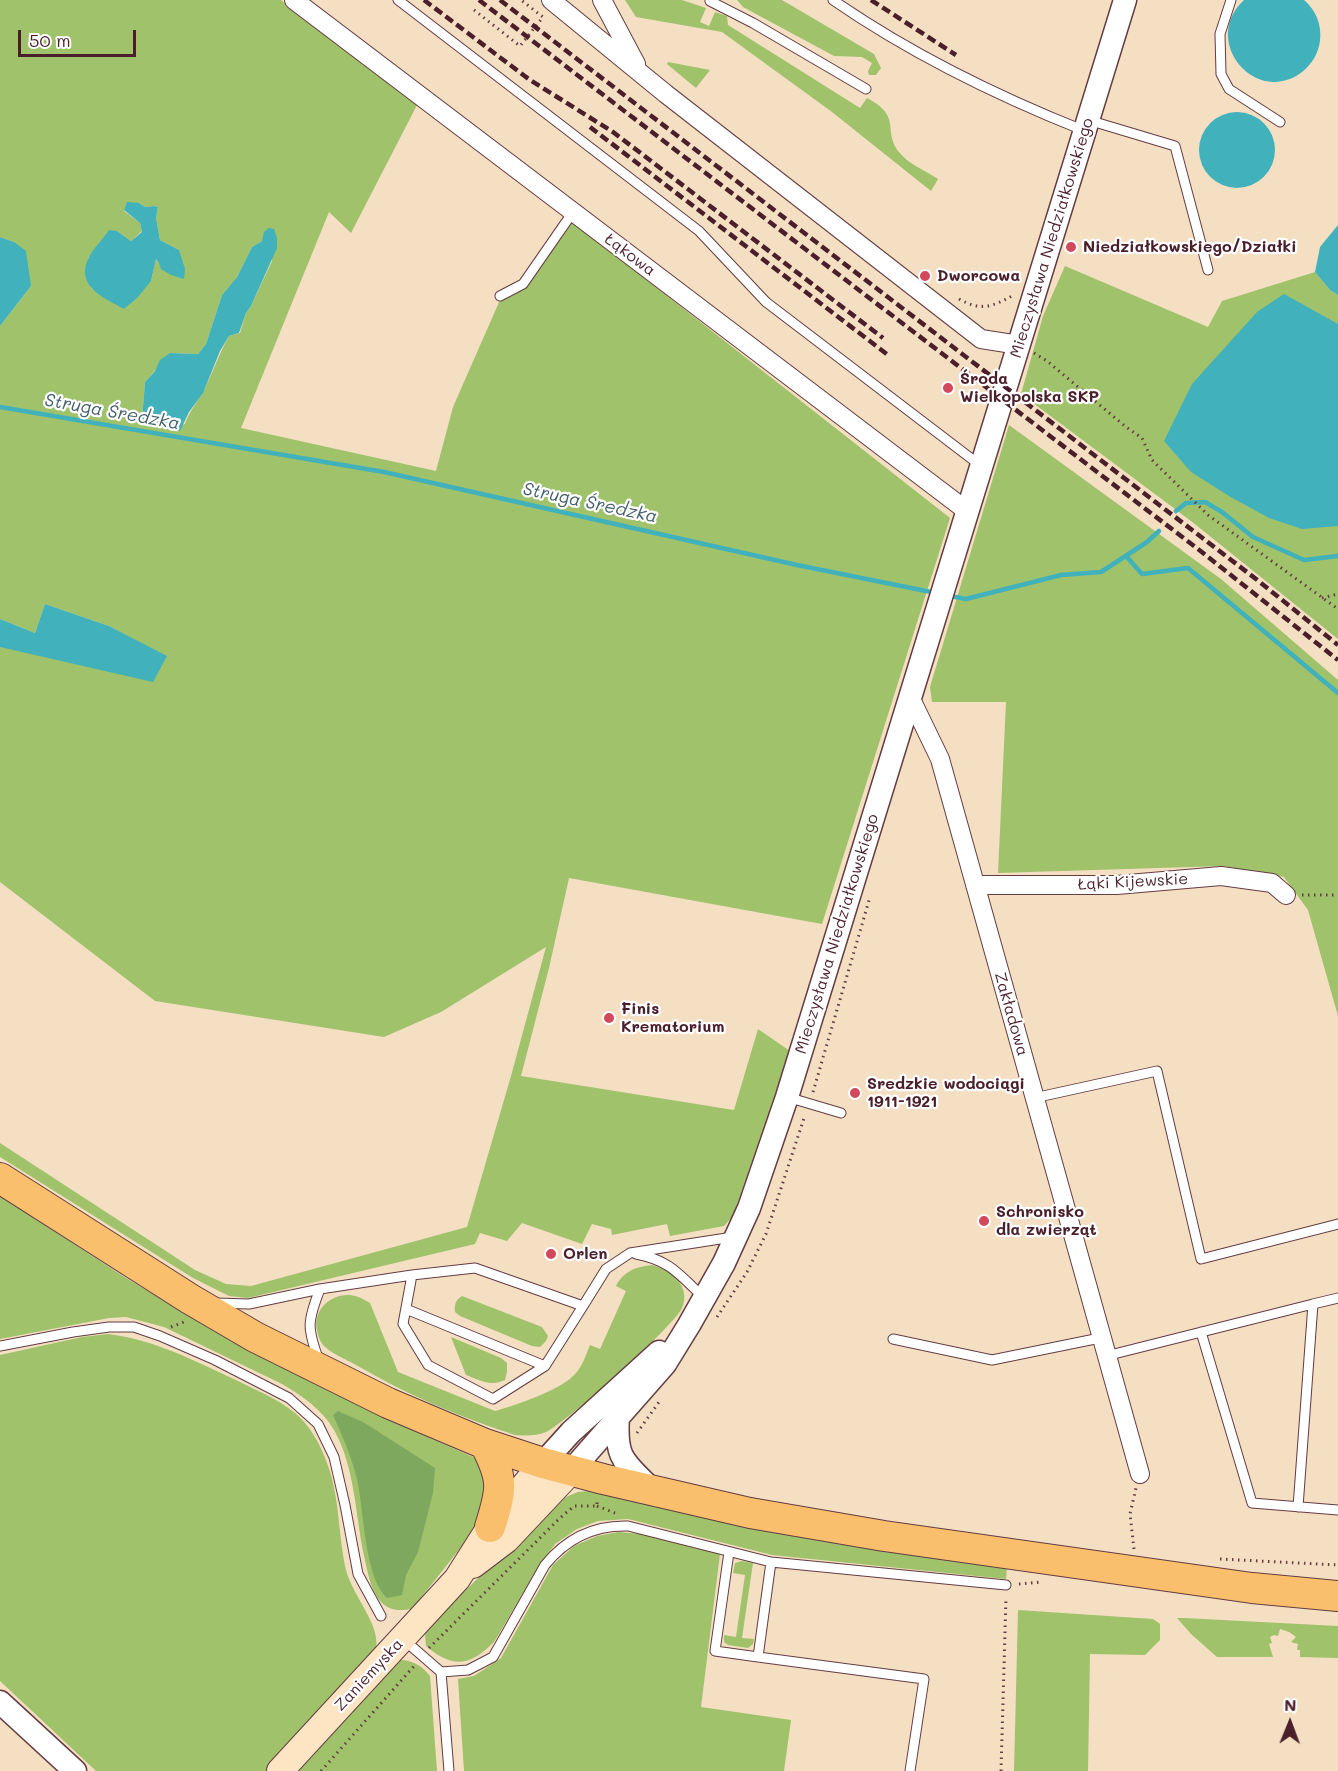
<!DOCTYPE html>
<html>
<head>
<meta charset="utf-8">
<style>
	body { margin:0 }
	#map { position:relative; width:1338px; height:1771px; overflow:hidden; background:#f4dfc3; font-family:Mali,sans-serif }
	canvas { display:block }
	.north { position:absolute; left:1260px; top:1693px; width:60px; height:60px; -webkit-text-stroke:4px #fff; paint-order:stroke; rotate:1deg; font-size:16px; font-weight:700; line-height:24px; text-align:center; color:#4a1f2b }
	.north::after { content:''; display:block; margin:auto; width:21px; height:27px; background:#4a1f2b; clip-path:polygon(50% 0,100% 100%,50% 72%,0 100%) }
	.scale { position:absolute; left:18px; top:30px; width:118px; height:27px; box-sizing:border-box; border:3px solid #4a1f2b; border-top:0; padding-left:8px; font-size:18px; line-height:21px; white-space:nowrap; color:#4a1f2b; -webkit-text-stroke:4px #fff; paint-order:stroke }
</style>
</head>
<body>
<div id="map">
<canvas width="1338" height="1771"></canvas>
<div class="north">N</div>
<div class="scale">50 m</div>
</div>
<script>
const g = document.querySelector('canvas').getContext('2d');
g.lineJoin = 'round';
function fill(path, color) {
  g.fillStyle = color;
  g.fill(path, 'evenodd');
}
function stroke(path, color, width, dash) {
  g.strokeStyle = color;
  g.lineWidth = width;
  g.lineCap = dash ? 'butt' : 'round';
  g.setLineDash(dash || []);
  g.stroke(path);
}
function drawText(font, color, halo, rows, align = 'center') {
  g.font = font + ' Mali,sans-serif';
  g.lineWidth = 4.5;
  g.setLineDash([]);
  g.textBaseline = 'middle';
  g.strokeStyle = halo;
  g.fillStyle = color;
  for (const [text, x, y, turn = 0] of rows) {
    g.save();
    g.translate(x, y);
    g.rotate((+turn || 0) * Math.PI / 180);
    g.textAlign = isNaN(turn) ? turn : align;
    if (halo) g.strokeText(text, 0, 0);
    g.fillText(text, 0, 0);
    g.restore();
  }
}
const green = new Path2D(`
	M 0,0 L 281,0 L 417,105 L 351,233 L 329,212 L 241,428 L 436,471 L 453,407 L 500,300 L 525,287 L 573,222 L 950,518 L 822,924 L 569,878 L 549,968 L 521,1076 L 734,1110 L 758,1029 L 790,1051 L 733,1216 L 724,1226 L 670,1236 L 667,1224 L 612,1235 L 611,1229 L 592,1224 L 582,1244 L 522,1223 L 507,1241 L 480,1233 L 475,1244 L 248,1298 L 229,1296 L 193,1278 L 0,1157 L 0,1143 L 195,1270 L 226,1284 L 251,1286 L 467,1227 L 511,1076 L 546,947 L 441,1012 L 384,1037 L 155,1001 L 0,882 L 0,647 L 167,657 L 109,626 L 45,604 L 35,633 L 0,619 L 0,326 L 31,286 L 14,242 L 0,237 ZM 127,203 L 139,203 L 145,207 L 154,206 L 158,207 L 156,218 L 160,240 L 179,250 L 159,263 L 156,259 L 151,281 L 124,309 L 91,288 L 88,258 L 99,245 L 117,231 L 131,241 L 142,231 L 140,223 L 124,211 ZM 262,241 L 272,261 L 251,306 L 246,313 L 240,333 L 229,336 C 219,354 213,372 204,390 C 198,402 189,411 185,424 C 166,431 159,430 142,419 L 145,382 L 170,353 L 198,354 L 206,344 L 222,295 L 237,277 L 252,247 Z
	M 625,0 L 682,0 L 706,8 L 700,22 L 709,26 L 715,12 L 727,16 L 728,25 L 860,108 L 867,98 C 903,117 882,130 899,152 C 908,164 926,171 938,179 L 931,191 L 832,112 L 722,32 L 636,17 Z
	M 737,0 L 782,0 L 874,54 L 881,68 L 876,75 L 869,75 L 868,71 L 872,63 L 862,57 L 834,56 L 743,7 Z
	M 668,62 L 710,70 L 696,88 L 667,64 Z
	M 1065,266 L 1208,327 L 1222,301 L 1315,272 L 1330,290 L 1338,295 L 1338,639 L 1191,521 L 1021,394 L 1043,316 Z
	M 1009,425 L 1221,579 L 1338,680 L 1338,1016 L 1308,910 L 1284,877 L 1223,866 L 998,873 L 1006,702 L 932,702 L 930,687 Z
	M 0,1196 L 126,1278 L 244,1348 L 369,1411 L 480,1460 L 486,1469 L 481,1522 L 412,1609 C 401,1611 390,1611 382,1603 C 371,1592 368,1574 365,1560 C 355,1517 356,1469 334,1430 C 322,1409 302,1396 282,1384 L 164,1327 L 126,1317 L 109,1318 L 0,1339 Z
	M 652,1265 C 669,1270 692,1285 682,1308 C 674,1326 566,1423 546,1432 C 536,1436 526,1436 515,1435 C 459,1417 406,1394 356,1365 C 346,1359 332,1354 324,1346 C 320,1342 318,1335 317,1330 C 312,1307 337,1289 358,1297 C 362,1298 366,1301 370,1303 L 398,1372 L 495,1411 C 514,1406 563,1389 575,1374 C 582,1367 586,1355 590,1345 L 600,1349 L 626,1291 L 616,1286 C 624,1271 635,1267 652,1265 Z
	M 462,1296 L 542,1327 L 548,1336 L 546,1341 L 540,1347 L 532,1346 L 460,1316 L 455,1312 C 454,1304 456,1300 462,1296 Z
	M 108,1334 C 153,1339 195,1361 236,1380 C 256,1390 278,1399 295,1413 C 310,1425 321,1446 327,1463 C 340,1497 338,1535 346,1570 C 352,1595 381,1625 376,1649 L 266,1771 L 96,1771 L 0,1681 L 0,1355 L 82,1337 Z
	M 451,1337 L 501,1358 L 507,1363 L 507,1372 L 505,1380 C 491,1387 479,1380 466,1375 Z
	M 589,1491 L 733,1524 L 1007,1568 L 1006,1579 L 772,1555 L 628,1519 L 598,1521 L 577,1529 L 555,1544 L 538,1568 L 494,1642 C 470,1666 453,1669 426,1646 L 425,1635 L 429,1625 L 561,1499 L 578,1492 Z
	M 619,1532 L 641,1534 L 720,1554 L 701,1707 L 791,1720 L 784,1771 L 464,1771 L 458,1679 L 474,1676 L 501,1658 L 553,1565 L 574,1546 L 597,1536 Z
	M 742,1561 L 753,1563 L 742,1638 L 754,1639 L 753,1644 L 748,1648 L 728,1645 L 724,1642 L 724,1635 L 736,1637 L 745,1575 L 733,1573 L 735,1563 Z
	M 1018,1610 L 1153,1619 L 1160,1624 L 1160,1640 L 1145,1655 L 1090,1654 L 1088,1771 L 1014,1771 Z
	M 1184,1618 L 1338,1626 L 1338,1658 L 1300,1657 L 1300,1650 L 1297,1650 L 1298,1644 L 1291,1642 L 1296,1637 L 1289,1632 L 1280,1629 L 1278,1636 L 1274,1635 L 1270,1637 L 1272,1643 L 1269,1644 L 1273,1657 L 1217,1657 L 1191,1634 L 1177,1618 Z
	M 403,1660 C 415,1662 422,1666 430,1676 L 437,1771 L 294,1771 L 396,1661 Z`);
const forest = new Path2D(`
	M 338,1411 L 363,1422 L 435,1468 L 433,1493 L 418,1552 L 406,1575 L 402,1595 L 387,1598 C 365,1578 364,1514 358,1484 C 353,1459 343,1438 333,1415 Z`);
const water = new Path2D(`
	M 1244,0 L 1304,0 C 1316,10 1322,25 1320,41 C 1318,54 1312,64 1302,72 C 1256,107 1200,41 1244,0 Z
	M1199 150a38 38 0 1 1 76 0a38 38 0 1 1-76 0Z
	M 127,202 L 139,203 L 145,207 L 154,206 L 158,207 L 156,218 L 160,240 L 179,250 L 185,269 L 184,279 L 171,275 L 161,269 L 159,263 L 156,259 L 151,281 L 138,297 L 124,309 C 104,298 74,286 89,257 C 93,249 103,239 109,230 L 117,231 L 131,241 L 142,232 L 140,223 L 124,210 Z
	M 1338,225 L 1338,295 L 1330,290 L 1315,272 L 1320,247 Z
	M 269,228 L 274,229 L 277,238 L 277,248 L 251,306 L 246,313 L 239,333 L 229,336 L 220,351 L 203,393 L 189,412 L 180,431 L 151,425 L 142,419 L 145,382 L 155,371 L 160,360 L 170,353 L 198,354 L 206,344 L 222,295 L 237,277 L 252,247 L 262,241 L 264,232 Z
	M 0,237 L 14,242 L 26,251 L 31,286 L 0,326 Z
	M 1284,294 L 1338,324 L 1338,526 L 1302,529 L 1269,518 L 1229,496 L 1191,472 L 1164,441 L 1192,384 L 1257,312 Z
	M 45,604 L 109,626 L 167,656 L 153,682 L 0,647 L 0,619 L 35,633 Z`);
const stream = new Path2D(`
	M 0,407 L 384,472 L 797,565 L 936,593
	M 1176,511 L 1186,503 L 1205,502 L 1222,512 L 1253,537 L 1304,560 L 1338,556
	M 1126,556 L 1142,574 L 1188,568 L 1338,693
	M 950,596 L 966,599 L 1061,575 L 1101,572 L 1147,542 L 1159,531`);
const path = new Path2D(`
	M 474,10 L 520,46 L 543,17 L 521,0
	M 959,299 C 982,312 993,306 1014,295
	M 1034,353 L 1047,361 L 1126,427 L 1142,438 L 1152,460 L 1208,515 L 1338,609
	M 1322,598 L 1338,594
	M 1302,895 L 1338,895
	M 813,1092 L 870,897
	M 717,1317 L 747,1272 L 766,1234 L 805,1115
	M 171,1327 L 184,1322
	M 637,1433 L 659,1402
	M 597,1506 L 615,1513
	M 1134,1549 L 1130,1514 L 1136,1488
	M 1220,1559 L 1338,1565
	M 1019,1584 L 1042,1582
	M 429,1648 L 559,1519 L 574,1506 L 597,1506 L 597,1502
	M 321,1771 L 415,1665
	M 1001,1771 L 1006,1597`);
const service = new Path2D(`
	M 398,0 L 699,231 L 766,302 L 981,466
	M 833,0 C 911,54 997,96 1085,131
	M 1231,0 L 1220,34 L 1221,74 L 1229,89 L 1280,122
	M 710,1 L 753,23 L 866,89
	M 1088,120 L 1175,146 L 1208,270
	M 500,296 L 523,284 L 573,212
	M 787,1097 L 841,1113
	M 1034,1098 L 1157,1071 L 1201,1259 L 1338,1224
	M 636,1254 C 669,1260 679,1274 703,1297
	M 412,1275 L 403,1324 L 428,1365 L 493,1399 L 545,1366 L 583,1306
	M 216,1303 L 249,1304 L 320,1289 L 412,1275 L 475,1268 L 583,1306 L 606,1269 L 630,1253 L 733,1237
	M 1313,1304 L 1338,1298
	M 406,1309 L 545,1366
	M 1201,1332 L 1252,1503 L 1338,1510
	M 893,1339 L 992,1360 L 1100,1338
	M 0,1346 L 73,1332 L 109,1327 L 134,1327 L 160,1336 L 215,1360 L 289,1398 L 318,1424 L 334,1457 L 345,1505 L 358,1574 L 381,1616
	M 1106,1356 L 1313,1304 L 1298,1507
	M 319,1361 C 307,1328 307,1322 320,1289
	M 729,1552 L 715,1651 L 758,1657 L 771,1562
	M 403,1639 L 441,1672 L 468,1670 L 493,1657 L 545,1565 C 566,1539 593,1525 628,1526 L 771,1562 L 1006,1585
	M 758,1657 L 924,1679 L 910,1771
	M 441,1672 L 449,1771`);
const minor = new Path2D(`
	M 294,0 L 967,511
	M 551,0 L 666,94 L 981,339 L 1019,345
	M 602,0 L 636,64
	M 910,697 L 940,759 L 1140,1474
	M 975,885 L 1117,885 L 1221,876 L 1272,883 L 1286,895`);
const tertiary = new Path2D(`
	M 618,1416 C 615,1460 624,1461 652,1490
	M 543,1463 L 571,1432 L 659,1352
	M 571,1471 L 665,1364 L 689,1325 L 724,1263 L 749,1208 L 787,1097 L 1125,0
	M 0,1702 L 75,1771`);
const secondary = new Path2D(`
	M 473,1565 L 506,1540 L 571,1471
	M 280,1771 L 457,1579 L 490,1527 L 543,1463`);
const trunk = new Path2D(`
	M 0,1178 L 190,1299 L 255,1337 L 388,1403 L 485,1444 L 543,1463 L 603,1479 L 750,1513 L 884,1536 L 1252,1588 L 1338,1596
	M 485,1444 C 504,1480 502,1489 490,1527`);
const rail = new Path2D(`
	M 424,0 L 530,80 L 613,132 L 883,338
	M 479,0 L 1198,549 L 1338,660
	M 500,0 L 1256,579 L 1338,645
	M 871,0 L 956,55
	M 590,127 L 888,355`);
const markers = [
	[1071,247,6,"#d1495b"],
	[925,276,6,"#d1495b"],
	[948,388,6,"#d1495b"],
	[609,1018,6,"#d1495b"],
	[855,1093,6,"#d1495b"],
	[984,1221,6,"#d1495b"],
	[551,1254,6,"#d1495b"]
];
const streetNames = [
	["Mieczysława Niedziałkowskiego",1052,238,-73],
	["Łąkowa",630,255,37],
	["Łąki Kijewskie",1133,882,-3],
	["Mieczysława Niedziałkowskiego",837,934,-73],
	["Zakładowa",1011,1014,74],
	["Zaniemyska",369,1675,-47]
];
const poiNames = [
	["Niedziałkowskiego/Działki",1083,247],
	["Dworcowa",937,276],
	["Środa",960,379],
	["Wielkopolska SKP",960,397],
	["Finis",621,1009],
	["Krematorium",621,1027],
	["Sredzkie wodociągi",867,1084],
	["1911-1921",867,1102],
	["Schronisko",996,1212],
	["dla zwierząt",996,1230],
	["Orlen",563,1254]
];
const waterNames = [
	["Struga Średzka",112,412,10],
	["Struga Średzka",590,503,12]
];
fill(green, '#9fc26b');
fill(forest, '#7fa85f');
fill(water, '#41b1bc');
stroke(stream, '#41b1bc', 4.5);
stroke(service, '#643c42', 11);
stroke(minor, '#643c42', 20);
stroke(tertiary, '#643c42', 25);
stroke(secondary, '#643c42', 28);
stroke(trunk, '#643c42', 32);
stroke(path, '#643c42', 3, [1.5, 4.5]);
stroke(service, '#fff', 9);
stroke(minor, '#fff', 18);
stroke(tertiary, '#fff', 22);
stroke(secondary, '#fde5c4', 26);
stroke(trunk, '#f9bf6c', 30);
stroke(rail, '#4a1f2b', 4.5, [9, 4.5]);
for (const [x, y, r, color] of markers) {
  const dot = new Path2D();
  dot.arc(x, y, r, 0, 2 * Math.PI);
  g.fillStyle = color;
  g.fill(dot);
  stroke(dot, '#fff', 2);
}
drawText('16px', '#4a1f2b', '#fff', streetNames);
drawText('bold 16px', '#4a1f2b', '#fff', poiNames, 'left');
drawText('italic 18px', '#46616c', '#fff', waterNames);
</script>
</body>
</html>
